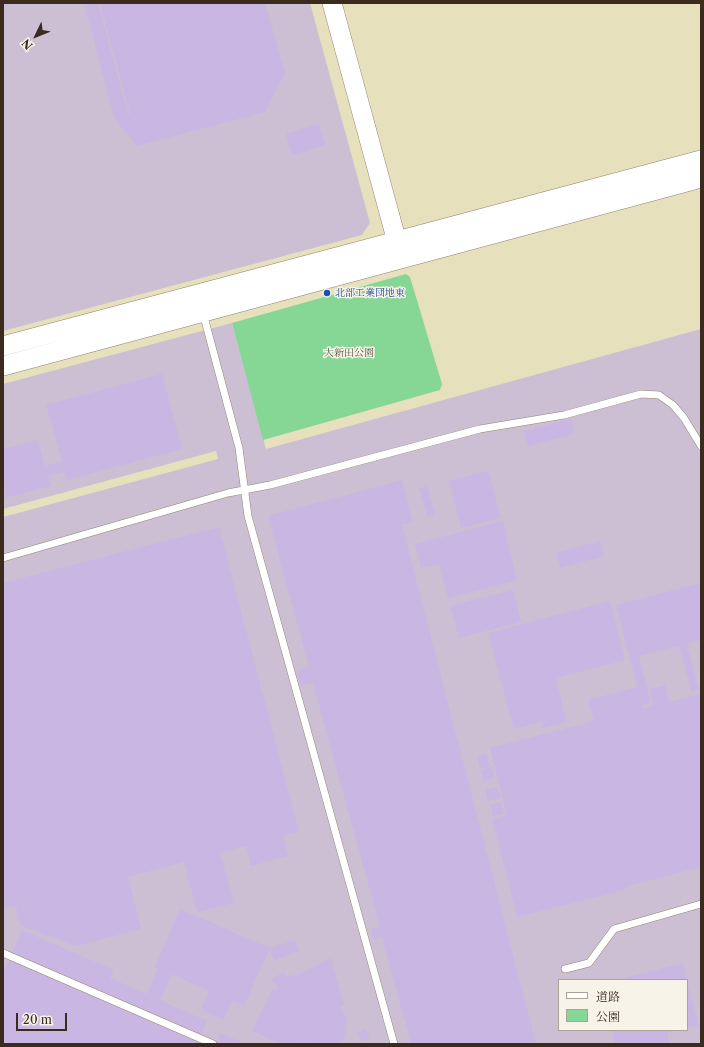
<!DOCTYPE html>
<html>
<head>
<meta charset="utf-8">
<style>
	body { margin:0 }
	#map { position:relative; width:704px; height:1047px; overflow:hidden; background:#e7e0bc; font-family:"Libre Caslon Text","Noto Serif JP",serif }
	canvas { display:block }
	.frame { position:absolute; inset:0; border:4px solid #3b2a1e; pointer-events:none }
	.legend { position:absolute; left:558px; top:979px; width:130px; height:52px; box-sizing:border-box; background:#f7f3e8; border:1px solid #aca397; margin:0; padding:5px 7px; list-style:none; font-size:12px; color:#3b2a1e }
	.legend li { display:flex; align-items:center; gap:8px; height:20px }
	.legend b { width:20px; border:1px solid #aca397 }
	.north { position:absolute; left:16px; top:16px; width:40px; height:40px; -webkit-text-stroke:3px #f7f3e8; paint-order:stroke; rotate:227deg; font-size:11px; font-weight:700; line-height:16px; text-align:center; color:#3b2a1e }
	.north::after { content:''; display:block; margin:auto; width:14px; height:18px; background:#3b2a1e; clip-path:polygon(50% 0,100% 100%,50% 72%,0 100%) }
	.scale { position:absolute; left:16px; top:1013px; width:51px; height:18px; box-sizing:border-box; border:2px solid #3b2a1e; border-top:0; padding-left:5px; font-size:12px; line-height:14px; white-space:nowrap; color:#3b2a1e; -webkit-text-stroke:3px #f7f3e8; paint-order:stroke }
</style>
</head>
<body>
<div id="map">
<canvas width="704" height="1047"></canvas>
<div class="frame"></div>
<ul class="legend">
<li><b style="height:5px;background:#fff"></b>道路</li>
<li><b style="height:11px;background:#86d696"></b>公園</li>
</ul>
<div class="north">N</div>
<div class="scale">20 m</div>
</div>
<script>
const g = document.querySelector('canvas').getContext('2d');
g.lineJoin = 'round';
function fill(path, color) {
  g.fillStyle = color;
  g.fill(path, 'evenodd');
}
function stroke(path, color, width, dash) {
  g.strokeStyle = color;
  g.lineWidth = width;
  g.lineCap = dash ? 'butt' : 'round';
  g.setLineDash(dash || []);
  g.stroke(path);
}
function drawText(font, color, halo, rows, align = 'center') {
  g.font = font + ' "Libre Caslon Text","Noto Serif JP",serif';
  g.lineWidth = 3;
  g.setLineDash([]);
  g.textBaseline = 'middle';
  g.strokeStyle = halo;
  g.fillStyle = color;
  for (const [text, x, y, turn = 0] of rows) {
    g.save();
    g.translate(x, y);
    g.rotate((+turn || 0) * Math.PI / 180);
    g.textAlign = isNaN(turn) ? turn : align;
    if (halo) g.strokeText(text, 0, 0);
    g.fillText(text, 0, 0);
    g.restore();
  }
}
const industrial = new Path2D(`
	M 3,3 L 310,3 L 370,223 L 362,235 L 3,331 Z
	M 232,323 L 266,449 L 701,329 L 701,1044 L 3,1044 L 3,517 L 218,459 L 216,451 L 3,509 L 3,384 ZM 559,980 L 687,980 L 687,1030 L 559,1030 Z`);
const green = new Path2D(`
	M 406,274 L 410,277 L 442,384 L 440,390 L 263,440 L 232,323 Z`);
const building = new Path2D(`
	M 84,3 L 98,3 L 128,114 L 130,114 L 100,3 L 265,3 L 285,73 L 265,112 L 137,146 L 114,118 Z
	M 319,124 L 325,145 L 292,155 L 286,134 Z
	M 162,374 L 182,449 L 67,480 L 64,472 L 48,476 L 51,486 L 5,498 L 3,449 L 38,440 L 45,466 L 62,461 L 46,405 Z
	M 570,419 L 574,434 L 528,446 L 524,431 Z
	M 488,471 L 501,518 L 461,528 L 449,481 Z
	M 402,480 L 413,522 L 402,525 L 536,1044 L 411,1044 L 382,937 L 373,940 L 371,929 L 380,927 L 313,683 L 301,686 L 297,670 L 309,667 L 268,516 Z
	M 427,486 L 435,514 L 427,516 L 419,488 Z
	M 503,521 L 517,580 L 448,598 L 439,564 L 421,568 L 415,544 Z
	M 219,527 L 299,832 L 283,836 L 288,856 L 251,866 L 246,846 L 220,853 L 234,903 L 197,912 L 184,862 L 128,877 L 141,929 L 76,946 L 20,925 L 16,906 L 3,909 L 3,583 Z
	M 600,541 L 604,556 L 560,568 L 556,553 Z
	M 701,583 L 701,640 L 687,644 L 699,690 L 691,692 L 679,646 L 639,656 L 651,702 L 642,705 L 616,605 Z
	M 513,590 L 521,622 L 459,638 L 450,606 Z
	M 610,601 L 625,660 L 556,678 L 567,722 L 543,728 L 541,722 L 514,729 L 488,633 Z
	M 665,685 L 669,702 L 701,694 L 701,867 L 624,887 L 625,890 L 517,917 L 492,819 L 507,815 L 490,748 L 594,721 L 588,700 L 637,687 L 643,709 L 654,706 L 650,689 Z
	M 486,754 L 490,766 L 480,769 L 477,756 Z
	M 492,767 L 495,778 L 484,781 L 481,770 Z
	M 497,787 L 500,798 L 488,801 L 485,790 Z
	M 501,802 L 504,814 L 493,817 L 490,805 Z
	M 180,909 L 270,948 L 244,1006 L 232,1001 L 223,1020 L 201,1010 L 209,991 L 172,974 L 160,1000 L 207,1021 L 197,1044 L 3,1044 L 3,973 L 22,930 L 114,970 L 110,978 L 147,994 L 158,968 L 155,967 Z
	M 295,940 L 299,952 L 274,960 L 270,948 Z
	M 331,958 L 344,1005 L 340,1007 L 347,1019 L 345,1035 L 341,1042 L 338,1044 L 307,1044 L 304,1041 L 300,1044 L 281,1044 L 252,1031 L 273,988 L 275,990 L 278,987 L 271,980 L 283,972 L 288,978 L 293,974 L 295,976 Z
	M 683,963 L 687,980 L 620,980 L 620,979 Z
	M 687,981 L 699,1025 L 687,1028 Z
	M 366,1029 L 370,1038 L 361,1041 L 357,1032 Z
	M 612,1030 L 678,1030 L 667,1033 L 670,1044 L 615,1044 Z
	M 220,1033 L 246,1044 L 216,1044 Z`);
const lane = new Path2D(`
	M 203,313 L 239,448 L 248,516 L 394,1044
	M 3,558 L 228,493 L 270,485 L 480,429 L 564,415 L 641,394 L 659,395 L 673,405 L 684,418 L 701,446
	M 3,953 L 213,1044
	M 565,969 L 589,963 L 614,929 L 701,904`);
const secondary = new Path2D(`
	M 332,3 L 400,253
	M 3,346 L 701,160
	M 3,366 L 701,178`);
const markers = [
	[327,293,4,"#1a4fb4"]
];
const transitNames = [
	["北部工業団地東",335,293]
];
const parkNames = [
	["大新田公園",349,353]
];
fill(industrial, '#ccbfd4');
fill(green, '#86d696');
fill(building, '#c9b6e3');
stroke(lane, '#91856d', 8);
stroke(secondary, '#91856d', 20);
stroke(lane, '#fff', 7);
stroke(secondary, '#fff', 19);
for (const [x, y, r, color] of markers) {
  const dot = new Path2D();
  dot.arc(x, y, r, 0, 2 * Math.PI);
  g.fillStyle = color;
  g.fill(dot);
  stroke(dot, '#f7f3e8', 1.5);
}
drawText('10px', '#164399', '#f7f3e8', transitNames, 'left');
drawText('10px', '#4e553c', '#f7f3e8', parkNames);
</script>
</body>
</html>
